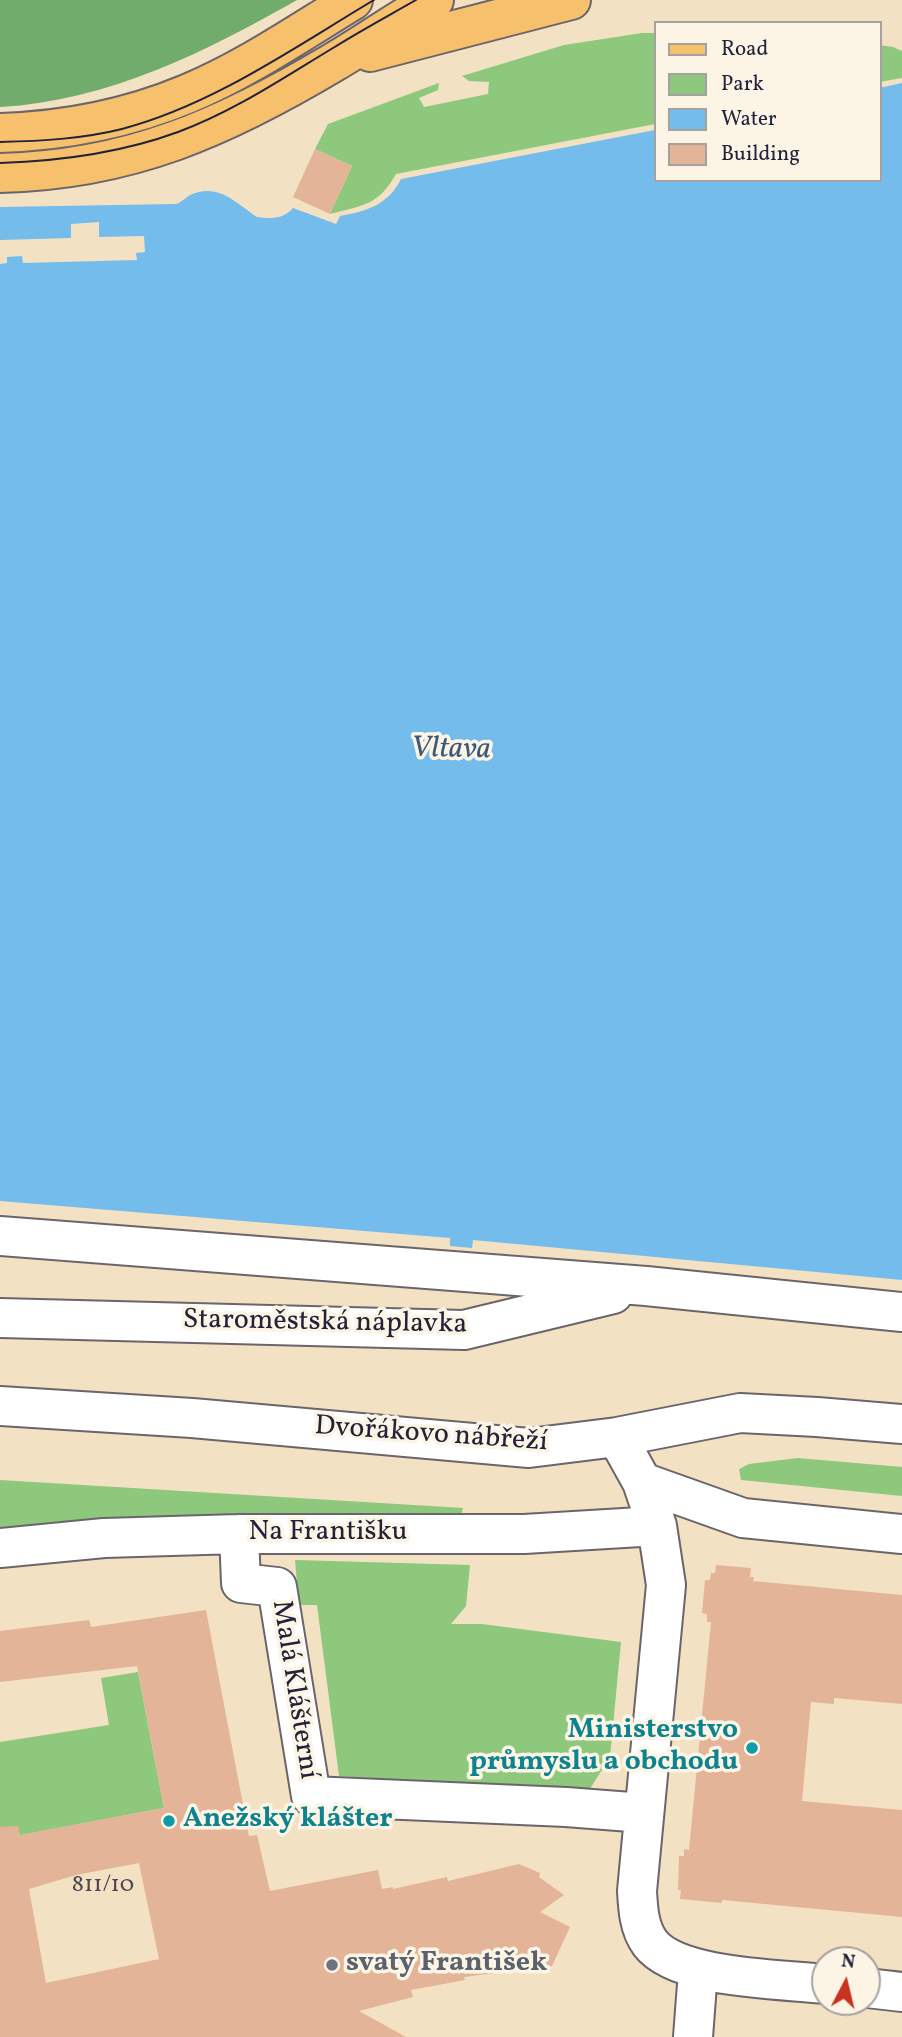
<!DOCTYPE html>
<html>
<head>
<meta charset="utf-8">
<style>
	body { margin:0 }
	#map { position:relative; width:902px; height:2037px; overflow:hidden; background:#f3e1c3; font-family:Vollkorn,serif }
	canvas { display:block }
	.legend { position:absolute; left:654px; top:21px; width:228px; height:161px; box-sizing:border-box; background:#fcf5e5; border:2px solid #a5a1a1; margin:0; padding:9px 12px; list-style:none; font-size:21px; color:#22223b }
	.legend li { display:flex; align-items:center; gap:14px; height:35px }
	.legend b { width:35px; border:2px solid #a5a1a1 }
	.north { position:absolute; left:811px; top:1946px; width:70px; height:70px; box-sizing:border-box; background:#fcf5e5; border:2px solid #a5a1a1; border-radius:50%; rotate:7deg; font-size:19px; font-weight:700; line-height:28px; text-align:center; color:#22223b }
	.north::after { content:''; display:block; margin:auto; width:24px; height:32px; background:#c8321e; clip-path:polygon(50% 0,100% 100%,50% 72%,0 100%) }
</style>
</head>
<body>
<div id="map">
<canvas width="902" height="2037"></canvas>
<ul class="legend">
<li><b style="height:9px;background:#f7c06c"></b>Road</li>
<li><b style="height:19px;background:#8dc87d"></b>Park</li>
<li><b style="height:19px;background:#73bcec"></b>Water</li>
<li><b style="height:19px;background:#e3b497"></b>Building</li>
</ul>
<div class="north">N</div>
</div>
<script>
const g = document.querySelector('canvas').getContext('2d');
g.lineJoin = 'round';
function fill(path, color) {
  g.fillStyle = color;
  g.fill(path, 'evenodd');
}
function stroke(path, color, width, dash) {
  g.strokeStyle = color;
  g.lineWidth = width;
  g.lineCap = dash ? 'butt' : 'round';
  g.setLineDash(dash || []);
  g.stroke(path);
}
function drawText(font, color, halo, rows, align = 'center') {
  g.font = font + ' Vollkorn,serif';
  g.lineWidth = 7;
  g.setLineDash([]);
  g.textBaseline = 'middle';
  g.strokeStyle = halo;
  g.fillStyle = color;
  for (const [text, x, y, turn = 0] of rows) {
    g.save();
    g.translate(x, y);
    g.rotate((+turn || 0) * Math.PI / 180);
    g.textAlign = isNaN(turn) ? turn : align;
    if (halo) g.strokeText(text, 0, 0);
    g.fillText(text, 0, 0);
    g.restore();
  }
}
const green = new Path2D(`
	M 642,33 L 655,33 L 655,124 L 396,174 C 378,206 363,205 330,214 L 352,166 L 315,149 L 328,124 L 439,83 L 438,90 L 419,98 L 424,107 L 488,94 L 489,82 L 469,81 L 462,76 L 564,45 Z
	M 879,45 L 893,47 L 902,51 L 902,78 L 879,82 Z
	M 798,1458 L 902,1467 L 902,1496 L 741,1480 L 739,1469 L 749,1464 Z
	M 0,1480 L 463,1508 L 460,1519 L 180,1516 L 0,1532 Z
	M 295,1560 L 470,1565 L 466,1606 L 451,1624 L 482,1624 L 621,1642 L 610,1757 L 588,1792 L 339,1776 L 317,1605 L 299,1605 Z
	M 138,1672 L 164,1808 L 0,1839 L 0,1742 L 109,1725 L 101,1678 Z`);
const forest = new Path2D(`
	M 0,0 L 297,0 C 205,52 108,101 0,107 Z`);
const water = new Path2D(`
	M 902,83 L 902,1280 L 473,1240 L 472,1248 L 450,1246 L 450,1238 L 0,1201 L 0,207 L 176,204 C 182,202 185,198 190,195 C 218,182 236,203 257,217 C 270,219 284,219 293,208 L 336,224 L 340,216 C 367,211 388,205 401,179 L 655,130 L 655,180 L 879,180 L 879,88 Z`);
const pier = new Path2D(`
	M 99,222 L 99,237 L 144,236 L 145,252 L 136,253 L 137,260 L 23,263 L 22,256 L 7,257 L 7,263 L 0,264 L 0,240 L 71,238 L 71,224 Z`);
const building = new Path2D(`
	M 315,149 L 352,166 L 330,214 L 293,197 Z
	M 716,1565 L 751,1568 L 750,1577 L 754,1577 L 753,1581 L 902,1595 L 902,1704 L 834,1698 L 834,1704 L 811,1702 L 802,1801 L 902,1810 L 902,1917 L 722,1900 L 722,1903 L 680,1899 L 681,1890 L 678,1890 L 679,1856 L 684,1856 L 684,1849 L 689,1850 L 711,1622 L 707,1622 L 707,1614 L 702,1613 L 705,1580 L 710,1580 L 711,1573 L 715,1573 Z
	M 206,1610 L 249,1836 L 257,1835 L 270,1891 L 378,1870 L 382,1889 L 393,1887 L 393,1889 L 447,1877 L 448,1881 L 519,1864 L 540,1873 L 539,1877 L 564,1895 L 540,1912 L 570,1927 L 552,1966 L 464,1977 L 465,1980 L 411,1990 L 413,1997 L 359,2011 L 406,2037 L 0,2037 L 0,1827 L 18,1826 L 20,1835 L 164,1808 L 137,1666 L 0,1682 L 0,1631 L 89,1620 L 91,1627 ZM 139,1863 L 159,1959 L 46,1983 L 29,1889 L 76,1875 Z`);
const minor = new Path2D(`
	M 0,1236 L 646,1286 L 902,1312
	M 0,1318 L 464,1330 L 613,1294
	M 0,1406 L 192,1418 L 529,1448 L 617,1437 L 740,1413 L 817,1417 L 902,1424
	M 617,1437 L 642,1482 L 657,1526 L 666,1585 L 637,1891 C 638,1909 639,1928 650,1943 C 677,1979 781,1979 825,1984
	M 642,1482 L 743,1518 L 902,1534
	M 239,1534 L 241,1583 L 277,1587 L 311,1796 L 566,1807 L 644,1813
	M 0,1548 L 104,1538 L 239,1534 L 524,1534 L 657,1526
	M 867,1988 L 902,1992
	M 693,2037 L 698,1971`);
const major = new Path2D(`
	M 370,52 L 571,0
	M 0,133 C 65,131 127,119 187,94 C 245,70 299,33 353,0
	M 0,173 C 130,170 225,127 334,62 C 368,42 400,19 434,0`);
const tram = new Path2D(`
	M 0,142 C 41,141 82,139 122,129 C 213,105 295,47 374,0
	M 0,163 C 61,161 121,153 178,132 C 233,112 283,78 333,48 C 360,31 388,16 416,0`);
const markers = [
	[752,1748,7,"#0f9aa8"],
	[169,1821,7,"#0f9aa8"],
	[332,1965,7,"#6b7280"]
];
const numberNames = [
	["811/10",103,1887]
];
const streetNames = [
	["Staroměstská náplavka",325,1324,1],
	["Dvořákovo nábřeží",431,1436,4],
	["Na Františku",328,1534],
	["Malá Klášterní",293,1690,81]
];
const cultureNames = [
	["Ministerstvo",738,1732],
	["průmyslu a obchodu",738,1764],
	["Anežský klášter",183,1821,"left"]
];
const worshipNames = [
	["svatý František",346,1965]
];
const waterNames = [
	["Vltava",451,751,1]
];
fill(green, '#8dc87d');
fill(forest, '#72ac6c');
fill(water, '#73bcec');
fill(pier, '#f3e1c3');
fill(building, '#e3b497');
stroke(minor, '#6b656b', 42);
stroke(major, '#6b656b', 42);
stroke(minor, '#fff', 38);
stroke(major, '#f7c06c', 38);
stroke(tram, '#22223b', 2);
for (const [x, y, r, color] of markers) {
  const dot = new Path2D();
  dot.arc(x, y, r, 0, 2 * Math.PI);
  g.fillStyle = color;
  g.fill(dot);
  stroke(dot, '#fcf5e5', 2.5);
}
drawText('24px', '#524652', null, numberNames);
drawText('28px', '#22223b', '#fcf5e5', streetNames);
drawText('bold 28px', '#0d838f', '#fcf5e5', cultureNames, 'right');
drawText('bold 28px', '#5b616d', '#fcf5e5', worshipNames, 'left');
drawText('italic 30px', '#3e5879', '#fcf5e5', waterNames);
</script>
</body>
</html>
